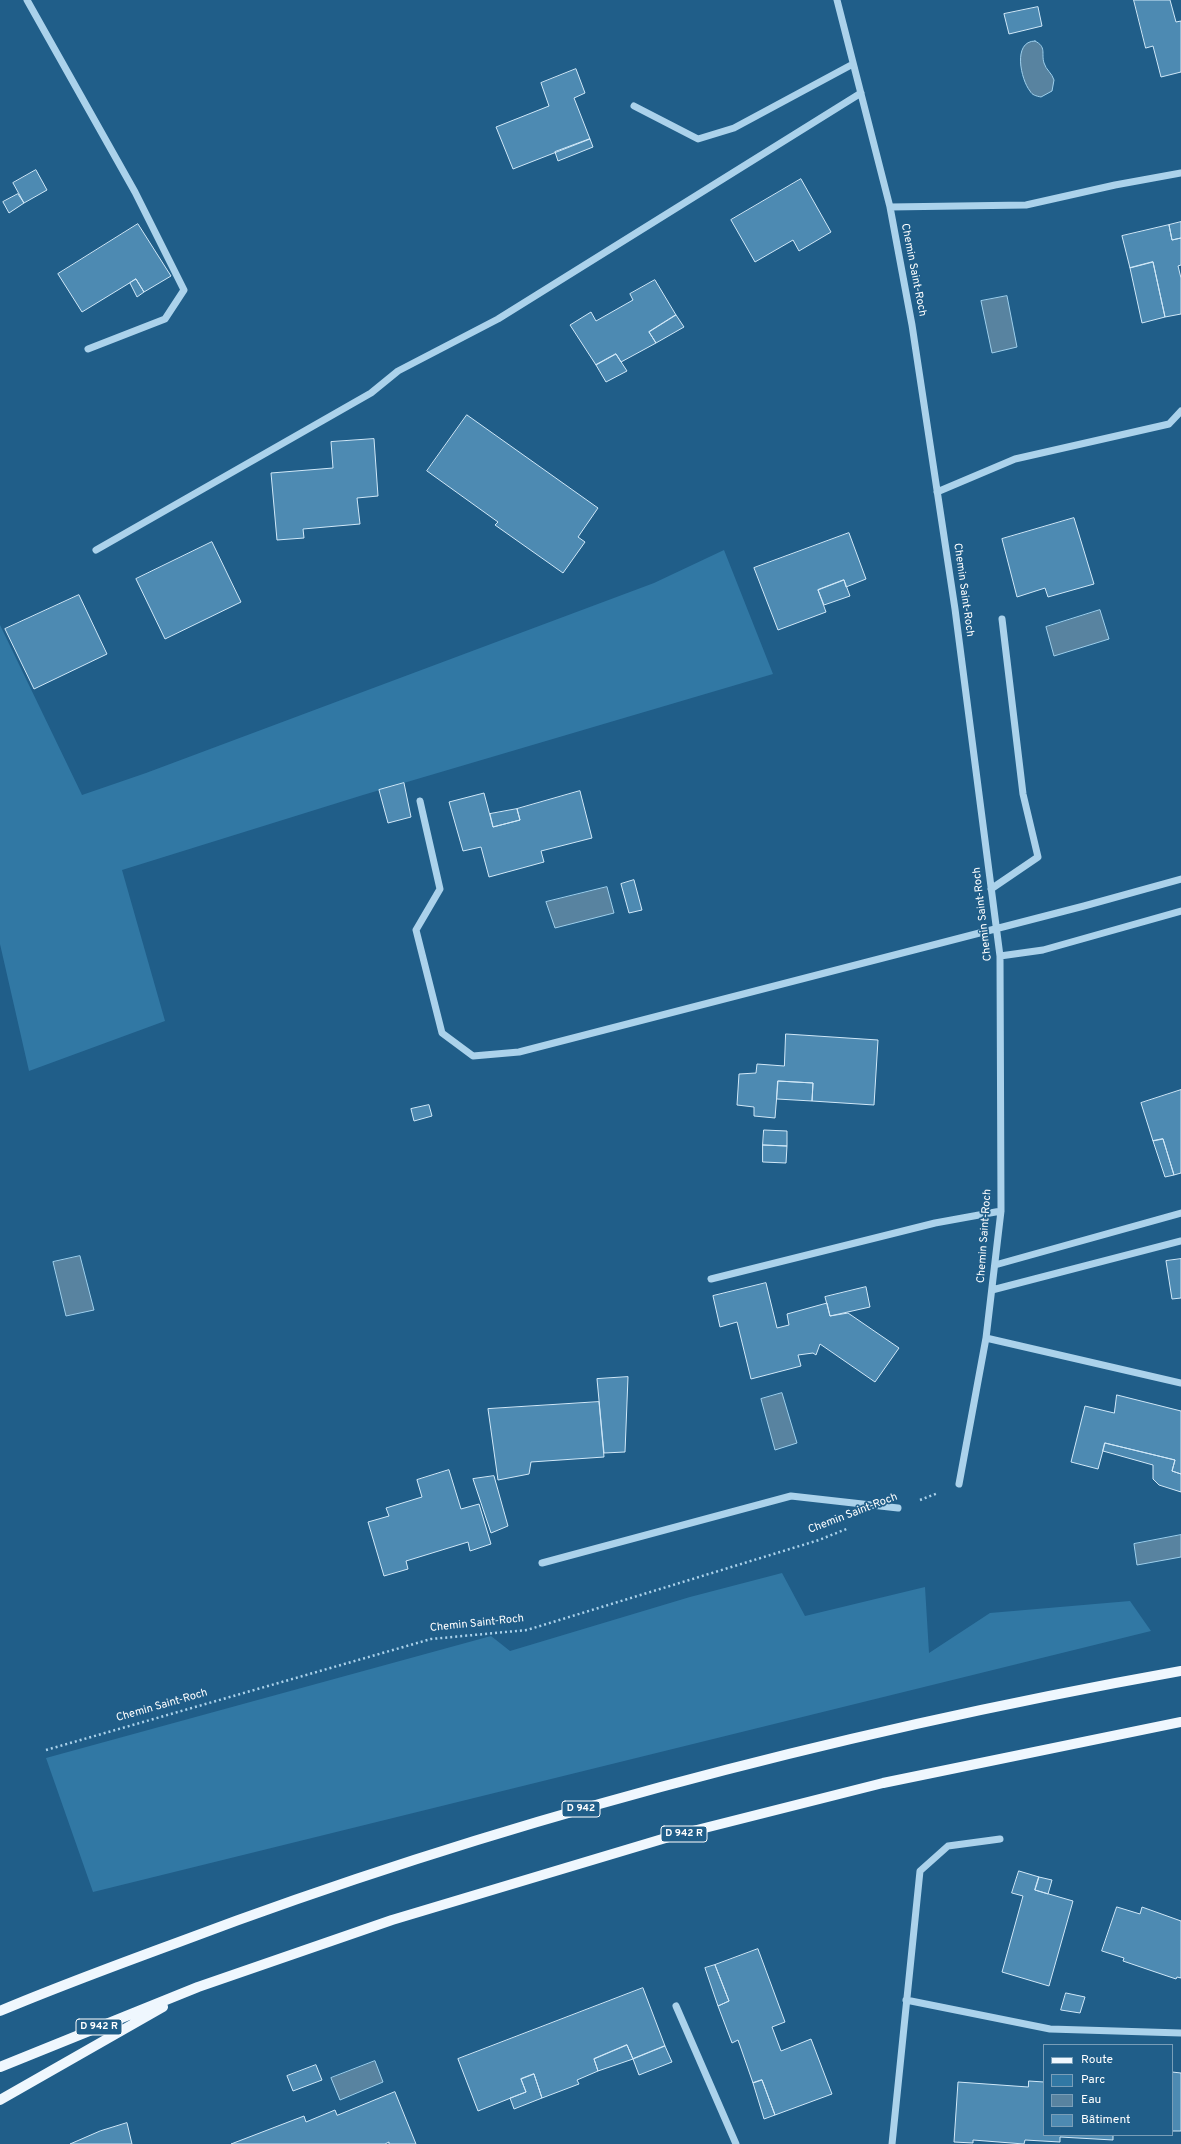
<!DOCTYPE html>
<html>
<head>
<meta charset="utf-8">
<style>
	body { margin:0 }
	#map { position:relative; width:1181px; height:2144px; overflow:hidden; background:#205e89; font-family:Overpass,sans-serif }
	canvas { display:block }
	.legend { position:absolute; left:1043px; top:2044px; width:130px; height:92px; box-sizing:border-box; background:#205e89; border:1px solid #799eb8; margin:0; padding:5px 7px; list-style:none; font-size:12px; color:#fff }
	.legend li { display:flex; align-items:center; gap:8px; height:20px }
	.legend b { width:20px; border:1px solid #799eb8 }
</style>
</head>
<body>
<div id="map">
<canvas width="1181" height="2144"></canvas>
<ul class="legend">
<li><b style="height:5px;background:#eff7fe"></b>Route</li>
<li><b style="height:11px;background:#3178a4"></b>Parc</li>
<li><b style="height:11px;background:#5883a0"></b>Eau</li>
<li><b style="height:11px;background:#4d8ab2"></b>Bâtiment</li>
</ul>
</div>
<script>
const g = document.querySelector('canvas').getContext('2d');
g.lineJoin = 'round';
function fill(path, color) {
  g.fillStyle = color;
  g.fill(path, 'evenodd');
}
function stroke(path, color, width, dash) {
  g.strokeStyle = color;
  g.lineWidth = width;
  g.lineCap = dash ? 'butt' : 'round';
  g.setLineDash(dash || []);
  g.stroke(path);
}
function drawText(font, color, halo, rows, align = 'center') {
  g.font = font + ' Overpass,sans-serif';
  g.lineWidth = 3.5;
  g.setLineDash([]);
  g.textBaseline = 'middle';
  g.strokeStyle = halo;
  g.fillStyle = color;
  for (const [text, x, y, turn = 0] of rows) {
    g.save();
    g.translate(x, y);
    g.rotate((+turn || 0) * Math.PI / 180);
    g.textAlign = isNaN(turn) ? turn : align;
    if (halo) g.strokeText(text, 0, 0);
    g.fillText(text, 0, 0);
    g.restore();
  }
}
const green = new Path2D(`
	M 724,550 L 773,674 L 363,795 L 122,870 L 165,1021 L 29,1071 L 0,944 L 0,625 L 82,795 L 146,773 L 654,583 Z
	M 782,1573 L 805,1616 L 925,1587 L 929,1653 L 990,1613 L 1130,1601 L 1151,1631 L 93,1892 L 46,1758 L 491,1636 L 510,1651 L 690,1597 Z`);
const water = new Path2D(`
	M 1035,41 C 1047,47 1041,53 1044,63 C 1046,70 1052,73 1054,80 L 1052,91 L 1041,97 C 1036,96 1032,95 1030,91 C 1021,80 1012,41 1035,41 Z
	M 1007,296 L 1017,347 L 992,353 L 981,301 Z
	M 1100,610 L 1109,639 L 1054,656 L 1046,627 Z
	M 607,887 L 614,913 L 555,928 L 546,902 Z
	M 80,1256 L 94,1310 L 66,1316 L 53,1262 Z
	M 782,1393 L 797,1443 L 775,1450 L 761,1399 Z
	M 1181,1535 L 1181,1557 L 1137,1565 L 1134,1544 Z
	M 375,2061 L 383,2082 L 340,2100 L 331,2078 Z`);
const building = new Path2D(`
	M 1134,0 L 1170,0 L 1176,22 L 1181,21 L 1181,72 L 1161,77 L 1153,46 L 1146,48 Z
	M 1038,7 L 1042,26 L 1009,34 L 1004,14 Z
	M 576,69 L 585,93 L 574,98 L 590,139 L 513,169 L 496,127 L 549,106 L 541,83 Z
	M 590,139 L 593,147 L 558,161 L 555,152 Z
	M 36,170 L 47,190 L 24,203 L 13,183 Z
	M 801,179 L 831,232 L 799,251 L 793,240 L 755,262 L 731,220 Z
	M 18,194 L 24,203 L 9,213 L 3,202 Z
	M 1181,222 L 1181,238 L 1172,240 L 1169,225 Z
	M 138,224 L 171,276 L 144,292 L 136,279 L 82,312 L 58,274 Z
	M 1169,225 L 1172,240 L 1181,238 L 1181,265 L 1178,266 L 1181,278 L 1181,314 L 1165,317 L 1153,262 L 1130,268 L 1122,236 Z
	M 1153,262 L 1165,317 L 1142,323 L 1130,268 Z
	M 136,279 L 144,292 L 137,297 L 130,283 Z
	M 655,280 L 676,315 L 649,332 L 656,343 L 621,362 L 616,354 L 596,365 L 570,325 L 591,312 L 596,321 L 633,300 L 630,294 Z
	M 676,315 L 684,327 L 656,343 L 649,332 Z
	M 616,354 L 627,371 L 606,382 L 596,365 Z
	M 467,415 L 598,508 L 578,537 L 585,542 L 563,573 L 495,525 L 498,522 L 427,471 Z
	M 374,439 L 378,496 L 357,498 L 360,524 L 303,529 L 304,538 L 277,540 L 271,473 L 333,468 L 331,442 Z
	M 1074,518 L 1094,584 L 1048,597 L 1045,588 L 1017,597 L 1002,539 Z
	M 849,533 L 866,579 L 846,587 L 844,580 L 818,590 L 826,612 L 778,630 L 754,568 Z
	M 212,542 L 241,602 L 165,639 L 136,579 Z
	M 844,580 L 850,596 L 824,605 L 818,590 Z
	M 79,595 L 107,654 L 34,689 L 5,629 Z
	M 404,783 L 411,817 L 388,823 L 379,790 Z
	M 580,791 L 592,838 L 541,851 L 544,862 L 489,877 L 481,847 L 463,851 L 449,802 L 484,793 L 493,827 L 520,820 L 517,809 Z
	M 517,809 L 520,820 L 493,827 L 490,814 Z
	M 634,880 L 642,910 L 629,913 L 621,884 Z
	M 786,1034 L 878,1040 L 874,1105 L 812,1101 L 813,1083 L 778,1081 L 775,1118 L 754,1116 L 754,1107 L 737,1105 L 739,1074 L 756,1073 L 757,1064 L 784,1066 Z
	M 778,1081 L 813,1083 L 812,1101 L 777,1099 Z
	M 1181,1090 L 1181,1173 L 1174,1175 L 1163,1139 L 1153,1141 L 1141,1103 Z
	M 429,1105 L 432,1116 L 414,1121 L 411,1109 Z
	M 764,1130 L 787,1131 L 787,1146 L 763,1145 Z
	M 1163,1139 L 1174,1175 L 1165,1177 L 1153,1141 Z
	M 763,1145 L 787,1146 L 786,1163 L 763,1162 Z
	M 1181,1259 L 1181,1298 L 1172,1299 L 1166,1261 Z
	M 766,1283 L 777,1328 L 789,1325 L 787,1314 L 827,1303 L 830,1316 L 848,1313 L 899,1348 L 875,1382 L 820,1344 L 816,1355 L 813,1353 L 798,1355 L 801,1366 L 751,1379 L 737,1322 L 720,1327 L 713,1296 Z
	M 866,1287 L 870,1307 L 830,1316 L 825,1297 Z
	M 628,1377 L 625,1452 L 604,1453 L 597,1379 Z
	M 1117,1395 L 1181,1411 L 1181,1474 L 1172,1471 L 1175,1460 L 1105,1443 L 1098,1469 L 1071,1462 L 1085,1406 L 1114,1413 Z
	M 599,1402 L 604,1457 L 531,1462 L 529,1474 L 498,1480 L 488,1409 Z
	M 1105,1443 L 1175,1460 L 1172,1471 L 1181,1474 L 1181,1492 L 1159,1485 L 1153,1479 L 1153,1465 L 1103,1451 Z
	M 449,1470 L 461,1509 L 479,1504 L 491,1544 L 470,1551 L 468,1542 L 406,1561 L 408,1569 L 384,1576 L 368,1522 L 389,1516 L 386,1508 L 422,1497 L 417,1480 Z
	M 494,1476 L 508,1526 L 491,1533 L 473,1479 Z
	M 1019,1871 L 1039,1877 L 1035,1890 L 1073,1901 L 1049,1986 L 1002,1972 L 1023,1896 L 1012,1893 Z
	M 1039,1877 L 1052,1880 L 1048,1894 L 1035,1890 Z
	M 1117,1907 L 1140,1914 L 1142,1907 L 1181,1921 L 1181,1978 L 1177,1977 L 1176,1979 L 1123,1961 L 1124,1958 L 1102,1951 Z
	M 758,1949 L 785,2022 L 772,2027 L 781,2051 L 811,2039 L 832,2094 L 775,2115 L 762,2080 L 753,2083 L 738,2040 L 732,2043 L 718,2006 L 729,2001 L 715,1965 Z
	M 715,1965 L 729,2001 L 718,2006 L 705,1968 Z
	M 643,1988 L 665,2046 L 633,2059 L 627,2045 L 594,2059 L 598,2071 L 577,2080 L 579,2084 L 542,2098 L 534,2074 L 521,2079 L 526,2092 L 478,2111 L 458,2059 Z
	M 1066,1993 L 1085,1997 L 1080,2013 L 1061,2010 Z
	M 627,2045 L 633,2059 L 598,2071 L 594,2059 Z
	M 665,2046 L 672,2062 L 639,2075 L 633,2059 Z
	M 316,2065 L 322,2080 L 293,2091 L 287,2076 Z
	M 1172,2072 L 1181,2073 L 1181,2131 L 1172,2131 Z
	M 534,2074 L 542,2098 L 514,2109 L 510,2098 L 526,2092 L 521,2079 Z
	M 762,2080 L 775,2115 L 764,2119 L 753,2083 Z
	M 1029,2081 L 1044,2082 L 1044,2135 L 1113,2135 L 1113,2140 L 1060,2137 L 1060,2142 L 1025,2140 L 1024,2144 L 973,2140 L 973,2143 L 954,2142 L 958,2082 L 1028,2087 Z
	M 395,2092 L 416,2144 L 389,2144 L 389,2142 L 385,2144 L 231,2144 L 304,2116 L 306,2122 L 335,2110 L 337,2115 Z
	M 127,2123 L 132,2144 L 70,2144 L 100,2131 Z`);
const path = new Path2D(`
	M 920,1500 L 938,1493
	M 46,1750 L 431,1639 L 527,1630 L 819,1540 L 849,1528`);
const minor = new Path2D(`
	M 27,0 L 135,192 L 184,290 L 165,319 L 88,349
	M 837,0 L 890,207 L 912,325 L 955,609 L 1000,956 L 1001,1211 L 986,1338 L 959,1484
	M 634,106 L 698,139 L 734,128 L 853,64
	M 890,207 L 1026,205 L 1115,185 L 1181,173
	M 937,492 L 1015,459 L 1169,424 L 1181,411
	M 96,550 L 371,393 L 398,371 L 498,319 L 861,93
	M 420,801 L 440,889 L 416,930 L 442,1033 L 473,1056 L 519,1052 L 1084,906 L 1181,879
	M 991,889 L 1038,857 L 1023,794 L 1002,619
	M 1000,956 L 1043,950 L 1181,911
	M 995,1265 L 1181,1213
	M 711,1279 L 935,1223 L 1001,1211
	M 992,1290 L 1181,1241
	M 986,1338 L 1181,1383
	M 542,1563 L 791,1496 L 898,1508
	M 906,2000 L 1050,2029 L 1181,2033
	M 676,2006 L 736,2144
	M 892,2144 L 920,1871 L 948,1846 L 1000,1839`);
const major = new Path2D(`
	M 0,2011 C 59,1986 119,1964 179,1942 C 503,1820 840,1732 1181,1671
	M 0,2067 L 198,1987 L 392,1920 L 669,1837 L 883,1783 L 1181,1722
	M 0,2100 L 163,2007`);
const shields = [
	[581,1809,38],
	[684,1834,46],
	[99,2027,46]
];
const shieldNames = [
	["D 942",581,1809],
	["D 942 R",684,1834],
	["D 942 R",99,2027]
];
const streetNames = [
	["Chemin Saint-Roch",913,270,79],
	["Chemin Saint-Roch",963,590,82],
	["Chemin Saint-Roch",983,914,-97],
	["Chemin Saint-Roch",985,1236,-86],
	["Chemin Saint-Roch",853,1514,-21],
	["Chemin Saint-Roch",477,1624,-6],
	["Chemin Saint-Roch",162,1706,-16]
];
fill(green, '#3178a4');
fill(water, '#5883a0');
stroke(water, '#9ecfec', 1);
fill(building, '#4d8ab2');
stroke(building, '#d0e8f8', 1);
stroke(path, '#abd2eb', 2.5, [2, 3]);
stroke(minor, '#abd2eb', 7);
stroke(major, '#eff7fe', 10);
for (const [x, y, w] of shields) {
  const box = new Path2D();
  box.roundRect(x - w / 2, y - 8, w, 16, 3);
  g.fillStyle = '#205e89';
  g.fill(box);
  stroke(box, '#fff', 1);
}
drawText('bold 10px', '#fff', null, shieldNames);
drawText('11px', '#fff', '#205e89', streetNames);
</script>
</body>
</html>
